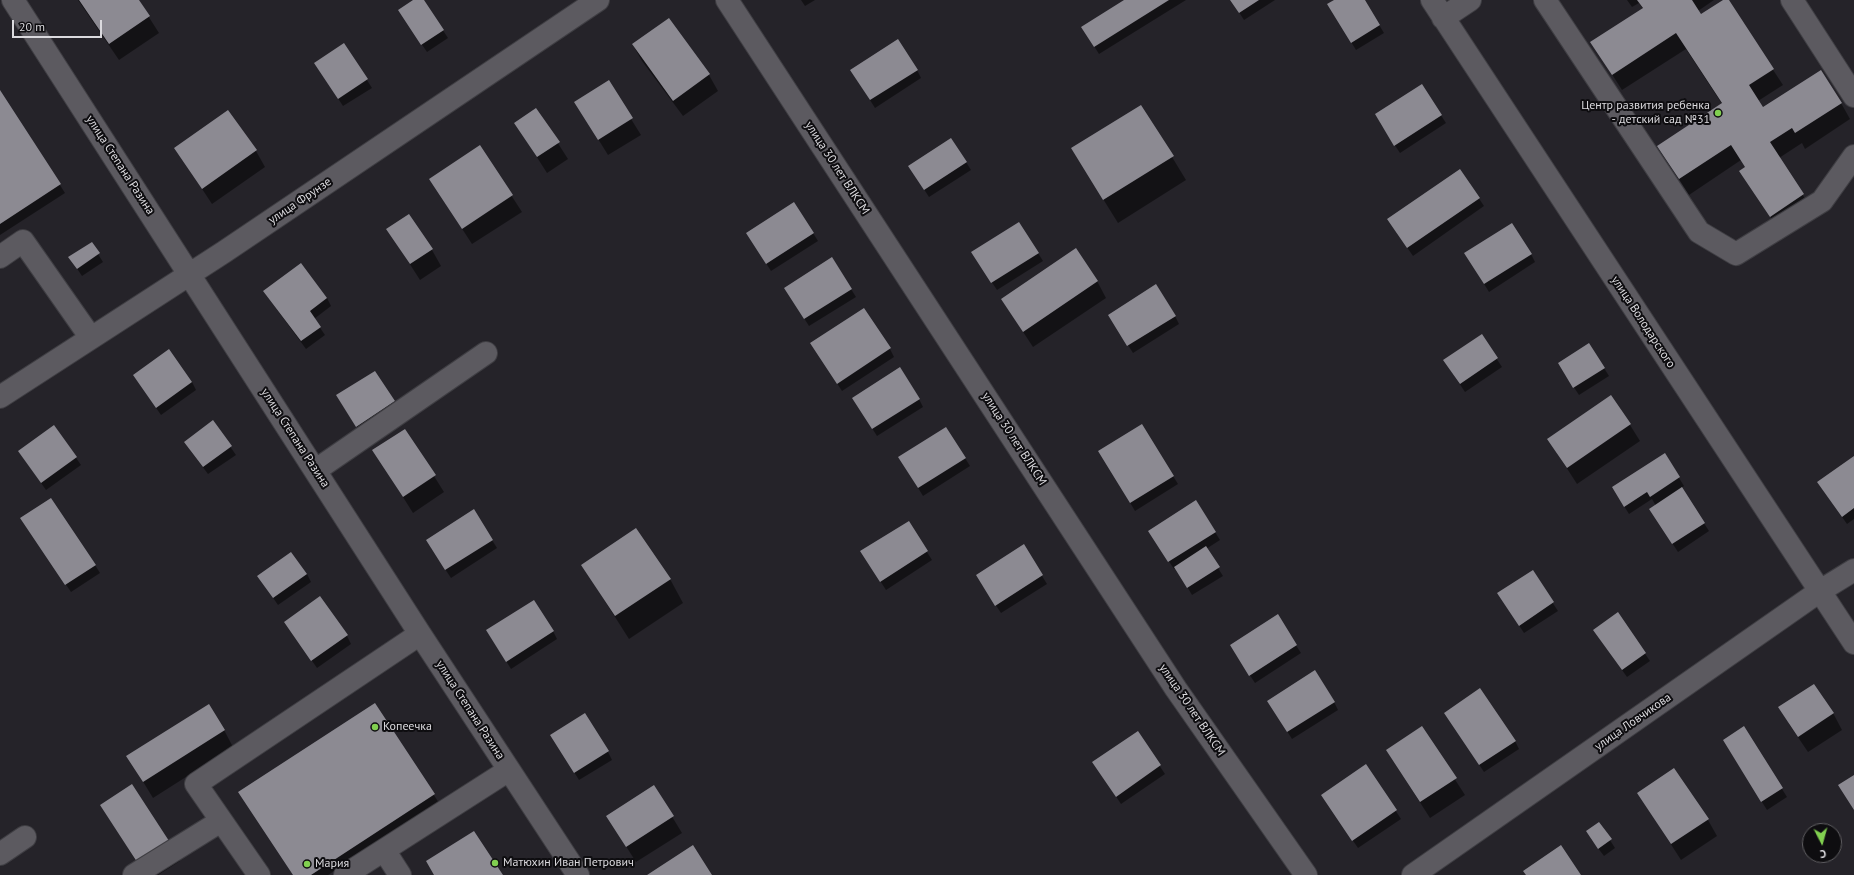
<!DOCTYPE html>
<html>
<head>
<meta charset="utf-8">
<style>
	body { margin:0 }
	#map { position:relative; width:1854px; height:875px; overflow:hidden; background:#252329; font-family:"PT Sans",sans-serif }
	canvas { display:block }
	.north { position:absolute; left:1802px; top:823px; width:40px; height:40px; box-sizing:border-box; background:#0e0d10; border:1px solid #605f62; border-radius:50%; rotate:174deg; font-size:11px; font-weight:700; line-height:16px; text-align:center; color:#dbdade }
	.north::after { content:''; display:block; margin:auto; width:14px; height:18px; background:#81d050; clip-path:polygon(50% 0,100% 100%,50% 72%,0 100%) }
	.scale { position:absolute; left:12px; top:20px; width:90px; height:18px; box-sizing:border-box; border:2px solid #dbdade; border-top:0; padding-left:5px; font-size:12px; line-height:14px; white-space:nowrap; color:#dbdade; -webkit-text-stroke:3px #0e0d10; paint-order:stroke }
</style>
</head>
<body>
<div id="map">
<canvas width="1854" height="875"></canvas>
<div class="north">С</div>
<div class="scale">20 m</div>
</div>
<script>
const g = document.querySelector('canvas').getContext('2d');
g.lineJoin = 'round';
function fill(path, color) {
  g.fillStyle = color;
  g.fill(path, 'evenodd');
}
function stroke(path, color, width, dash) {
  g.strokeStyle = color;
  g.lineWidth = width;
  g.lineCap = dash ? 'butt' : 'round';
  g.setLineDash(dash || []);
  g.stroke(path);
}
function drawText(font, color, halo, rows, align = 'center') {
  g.font = font + ' "PT Sans",sans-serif';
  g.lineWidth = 4;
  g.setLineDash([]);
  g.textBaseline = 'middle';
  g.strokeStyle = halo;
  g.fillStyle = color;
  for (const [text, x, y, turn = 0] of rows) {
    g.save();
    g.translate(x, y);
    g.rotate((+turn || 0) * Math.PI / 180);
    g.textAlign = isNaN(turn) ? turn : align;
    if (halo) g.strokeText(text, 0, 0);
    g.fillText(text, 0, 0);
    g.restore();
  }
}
const shadow = new Path2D(`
	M 78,0 L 138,0 L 159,33 L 119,60 Z
	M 414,0 L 423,0 L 448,38 L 427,52 L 404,18 Z
	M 801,0 L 815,0 L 805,6 Z
	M 1126,0 L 1186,0 L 1099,54 L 1087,35 Z
	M 1231,0 L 1275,0 L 1244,20 Z
	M 1336,0 L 1364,0 L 1384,33 L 1356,50 L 1333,12 Z
	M 1627,0 L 1714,0 L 1698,11 L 1701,15 L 1727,0 L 1783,85 L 1758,101 L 1763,109 L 1841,103 L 1850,119 L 1805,149 L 1802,143 L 1779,158 L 1813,211 L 1780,232 L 1741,171 L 1746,168 L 1741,160 L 1689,195 L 1658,146 L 1722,104 L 1686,49 L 1622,90 L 1592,43 L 1643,9 L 1639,3 L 1632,7 Z
	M 668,19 L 709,75 L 718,91 L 683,116 L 642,61 L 633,45 Z
	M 344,44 L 372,88 L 343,106 L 320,71 Z
	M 917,70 L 921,78 L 875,108 L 856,78 Z
	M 608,82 L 641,135 L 608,155 L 585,118 Z
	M 1422,86 L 1446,123 L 1400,153 L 1380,123 Z
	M 0,91 L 65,193 L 0,235 Z
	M 1141,106 L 1186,180 L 1118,223 L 1072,149 Z
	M 536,109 L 568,159 L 547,173 L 515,123 Z
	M 480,147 L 522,212 L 472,244 L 440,195 Z
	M 175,148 L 256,151 L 265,167 L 212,204 Z
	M 966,162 L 971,170 L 929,197 L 914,174 Z
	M 1460,170 L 1484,206 L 1413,256 L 1393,227 Z
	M 388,230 L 432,250 L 441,266 L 420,280 Z
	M 813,233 L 818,241 L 771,271 L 752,241 Z
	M 91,243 L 103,262 L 82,276 L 70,258 Z
	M 1038,253 L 1043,261 L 997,290 L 977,260 Z
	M 1531,254 L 1535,262 L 1489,292 L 1470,261 Z
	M 1097,281 L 1106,298 L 1033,347 L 1002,300 Z
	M 851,289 L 856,297 L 809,326 L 790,296 Z
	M 264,292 L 327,298 L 331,306 L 314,319 L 325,335 L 306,349 Z
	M 1175,316 L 1179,324 L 1133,353 L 1114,323 Z
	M 1481,335 L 1502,367 L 1465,392 L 1449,368 Z
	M 1589,344 L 1609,376 L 1579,395 L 1563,371 Z
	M 890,349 L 894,357 L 842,391 L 816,351 Z
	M 375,372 L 399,410 L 361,434 L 342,404 Z
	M 134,376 L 192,382 L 196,390 L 161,415 Z
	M 919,399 L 923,407 L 877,436 L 858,406 Z
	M 213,422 L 236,455 L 208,474 L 190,450 Z
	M 1630,425 L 1640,441 L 1577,484 L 1548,439 Z
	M 54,426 L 81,465 L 46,490 L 24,459 Z
	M 405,430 L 444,492 L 413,513 L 374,451 Z
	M 1665,455 L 1684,486 L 1681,488 L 1709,531 L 1678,552 L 1655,517 L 1656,506 L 1652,499 L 1629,514 L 1617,495 Z
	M 965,458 L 970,466 L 923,496 L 904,465 Z
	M 1854,458 L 1854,519 L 1847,524 L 1818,483 Z
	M 1104,459 L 1173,476 L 1178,484 L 1135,511 Z
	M 908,522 L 932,560 L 886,590 L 866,559 Z
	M 26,526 L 95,565 L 100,573 L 71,592 Z
	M 1215,532 L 1220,540 L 1206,549 L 1223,576 L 1192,595 L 1176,568 L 1174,569 L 1154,539 Z
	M 492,540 L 497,548 L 451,578 L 431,548 Z
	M 1023,545 L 1047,584 L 1001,613 L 981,583 Z
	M 582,565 L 670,579 L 683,603 L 629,639 Z
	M 1532,572 L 1558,611 L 1524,633 L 1503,601 Z
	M 307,574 L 311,582 L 278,605 L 258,576 Z
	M 1618,614 L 1650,661 L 1627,677 L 1599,638 Z
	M 1277,616 L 1301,653 L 1255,683 L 1235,653 Z
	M 285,622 L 347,636 L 351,644 L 317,668 Z
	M 553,631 L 557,639 L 511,669 L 492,638 Z
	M 1334,702 L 1338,710 L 1292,739 L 1273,709 Z
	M 375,704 L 439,803 L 328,875 L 293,875 Z
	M 1833,713 L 1842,730 L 1808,752 L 1789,724 Z
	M 1450,721 L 1515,741 L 1519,749 L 1484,772 Z
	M 1421,727 L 1465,795 L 1430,818 L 1387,751 Z
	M 1744,728 L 1787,797 L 1767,810 L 1728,748 Z
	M 224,730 L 233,747 L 153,798 L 128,757 Z
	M 1137,732 L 1165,774 L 1121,804 L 1093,762 Z
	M 556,743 L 608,752 L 612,760 L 579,780 Z
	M 1366,765 L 1401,819 L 1358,848 L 1327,803 Z
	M 654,787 L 682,833 L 636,862 L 617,832 Z
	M 1638,793 L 1708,820 L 1717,836 L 1681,860 Z
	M 101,805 L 170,845 L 180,861 L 158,875 L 145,875 Z
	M 1599,823 L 1615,848 L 1604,856 L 1591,839 Z`);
const building = new Path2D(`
	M 79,0 L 139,0 L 150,16 L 109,44 Z
	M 413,0 L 424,0 L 444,30 L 421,45 L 398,10 Z
	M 1124,0 L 1169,0 L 1094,47 L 1081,27 Z
	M 1230,0 L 1259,0 L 1239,13 Z
	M 1334,0 L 1365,0 L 1380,25 L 1351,43 L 1327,4 Z
	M 1637,0 L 1692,0 L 1701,14 L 1723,0 L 1729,0 L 1774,69 L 1749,85 L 1763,107 L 1821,70 L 1842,103 L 1795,133 L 1792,128 L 1770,142 L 1804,194 L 1770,217 L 1739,171 L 1745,167 L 1731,145 L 1679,179 L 1657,146 L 1722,103 L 1676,33 L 1612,75 L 1590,42 L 1643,8 Z
	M 669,18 L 710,74 L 673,101 L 632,44 Z
	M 898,39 L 918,70 L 870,100 L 850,70 Z
	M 344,43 L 368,79 L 338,99 L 314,63 Z
	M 609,80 L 633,118 L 598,140 L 574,102 Z
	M 1422,84 L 1442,115 L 1394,146 L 1375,114 Z
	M 0,90 L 61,184 L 0,224 Z
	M 1141,105 L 1174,156 L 1103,200 L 1071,148 Z
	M 536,108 L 560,142 L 537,157 L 514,123 Z
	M 228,110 L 257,150 L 202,189 L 174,148 Z
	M 951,138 L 967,162 L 924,190 L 908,166 Z
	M 480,145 L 513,195 L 462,229 L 429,179 Z
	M 1460,169 L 1480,198 L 1407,248 L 1387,219 Z
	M 794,202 L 814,233 L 766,264 L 746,233 Z
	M 409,214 L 433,249 L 410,264 L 386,229 Z
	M 1019,222 L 1039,253 L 991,283 L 971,252 Z
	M 1512,223 L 1532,254 L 1484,284 L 1464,253 Z
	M 92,242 L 100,253 L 77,269 L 68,257 Z
	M 1076,248 L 1098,281 L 1023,332 L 1001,299 Z
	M 832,257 L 852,289 L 804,319 L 784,288 Z
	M 301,263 L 327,298 L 310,311 L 321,327 L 301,341 L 263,291 Z
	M 1156,284 L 1176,316 L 1127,346 L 1108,315 Z
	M 864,308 L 891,348 L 837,384 L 810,343 Z
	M 1482,334 L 1498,358 L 1460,384 L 1443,360 Z
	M 1589,343 L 1605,368 L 1573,388 L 1558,363 Z
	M 169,349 L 192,382 L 156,408 L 133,375 Z
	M 900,367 L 920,399 L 872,429 L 852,398 Z
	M 375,371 L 395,401 L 356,427 L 336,395 Z
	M 1611,395 L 1631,424 L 1567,468 L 1547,439 Z
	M 213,420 L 232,446 L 203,467 L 184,442 Z
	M 1142,424 L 1174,476 L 1130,503 L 1098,451 Z
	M 54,425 L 77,457 L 41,483 L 18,451 Z
	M 946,427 L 966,458 L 918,488 L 898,457 Z
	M 405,429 L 436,475 L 403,497 L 372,450 Z
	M 1665,453 L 1680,477 L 1650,497 L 1647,492 L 1624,507 L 1612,487 Z
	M 1854,456 L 1854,508 L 1842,517 L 1817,482 Z
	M 1682,487 L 1705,523 L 1672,544 L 1649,509 Z
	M 51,498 L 96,565 L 65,585 L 20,518 Z
	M 1196,500 L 1216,532 L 1168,562 L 1148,531 Z
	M 474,509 L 493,540 L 445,570 L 426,540 Z
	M 909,521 L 928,551 L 880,582 L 860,551 Z
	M 636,528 L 671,579 L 615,616 L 581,565 Z
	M 1024,544 L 1043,575 L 995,606 L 976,575 Z
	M 1206,546 L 1220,567 L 1187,588 L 1174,567 Z
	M 291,552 L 307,574 L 273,598 L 257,576 Z
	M 1533,570 L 1554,602 L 1519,626 L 1497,593 Z
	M 320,596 L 348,635 L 311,661 L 284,622 Z
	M 534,600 L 554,631 L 506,662 L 486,630 Z
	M 1618,612 L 1646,653 L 1622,670 L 1593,630 Z
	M 1278,614 L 1297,645 L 1249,676 L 1230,645 Z
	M 1315,670 L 1335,702 L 1287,732 L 1267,701 Z
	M 1814,684 L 1834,713 L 1798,737 L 1778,707 Z
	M 1480,688 L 1516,741 L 1479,765 L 1444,713 Z
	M 375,703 L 435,794 L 311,875 L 293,875 L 238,792 Z
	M 209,704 L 225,730 L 143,782 L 126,756 Z
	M 585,713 L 609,751 L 574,773 L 550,735 Z
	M 1422,726 L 1457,778 L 1420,802 L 1386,750 Z
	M 1744,726 L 1783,788 L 1761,802 L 1723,740 Z
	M 1138,731 L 1161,765 L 1116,797 L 1092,762 Z
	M 1366,764 L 1397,810 L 1352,841 L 1321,795 Z
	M 1674,768 L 1709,819 L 1671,844 L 1637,793 Z
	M 1854,775 L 1854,810 L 1838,785 Z
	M 132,784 L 171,844 L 139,865 L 100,805 Z
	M 654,785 L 674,816 L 626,847 L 606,816 Z
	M 1599,822 L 1612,839 L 1598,849 L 1586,831 Z
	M 474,831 L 503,875 L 434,875 L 426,861 Z
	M 693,845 L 712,875 L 647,875 Z
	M 1561,845 L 1581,875 L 1526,875 L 1523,871 Z`);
const minor = new Path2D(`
	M 13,0 L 420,634 L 578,875
	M 727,0 L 1176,689 L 1306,875
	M 1432,0 L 1854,643
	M 1545,0 L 1699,232 L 1736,254 L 1822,201 L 1854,156
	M 1792,0 L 1854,96
	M 1443,18 L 1470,0
	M 0,257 L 23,241 L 91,338
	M 0,397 L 224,252 L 598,0
	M 316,470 L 486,353
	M 384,850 L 400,875
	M 0,854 L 25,837
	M 134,875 L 221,821
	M 259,875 L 196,784 L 420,634
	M 345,875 L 509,770
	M 1413,875 L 1820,591 L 1854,570`);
const markers = [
	[1718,113,4,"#81d050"],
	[375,727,4,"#81d050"],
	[495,863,4,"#81d050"],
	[307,864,4,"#81d050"]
];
const poiNames = [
	["Центр развития ребенка",1710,106,"right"],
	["- детский сад №31",1710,120,"right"],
	["Копеечка",383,727],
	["Матюхин Иван Петрович",503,863],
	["Мария",315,864]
];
const streetNames = [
	["улица Степана Разина",120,165,57],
	["улица 30 лет ВЛКСМ",837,168,57],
	["улица Фрунзе",300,201,-34],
	["улица Володарского",1643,322,57],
	["улица Степана Разина",295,438,57],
	["улица 30 лет ВЛКСМ",1014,439,57],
	["улица Степана Разина",470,710,57],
	["улица 30 лет ВЛКСМ",1192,710,56],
	["улица Ловчикова",1633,722,-35]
];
fill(shadow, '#0007');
fill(building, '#8c8a92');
stroke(minor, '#3f3e43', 24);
stroke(minor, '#5c5a60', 22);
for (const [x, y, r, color] of markers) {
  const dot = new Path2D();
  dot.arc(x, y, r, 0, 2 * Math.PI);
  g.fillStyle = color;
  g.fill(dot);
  stroke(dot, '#0e0d10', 1.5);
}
drawText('12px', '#dbdade', '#0e0d10', poiNames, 'left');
drawText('12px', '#dbdade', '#0e0d10', streetNames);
</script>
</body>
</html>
